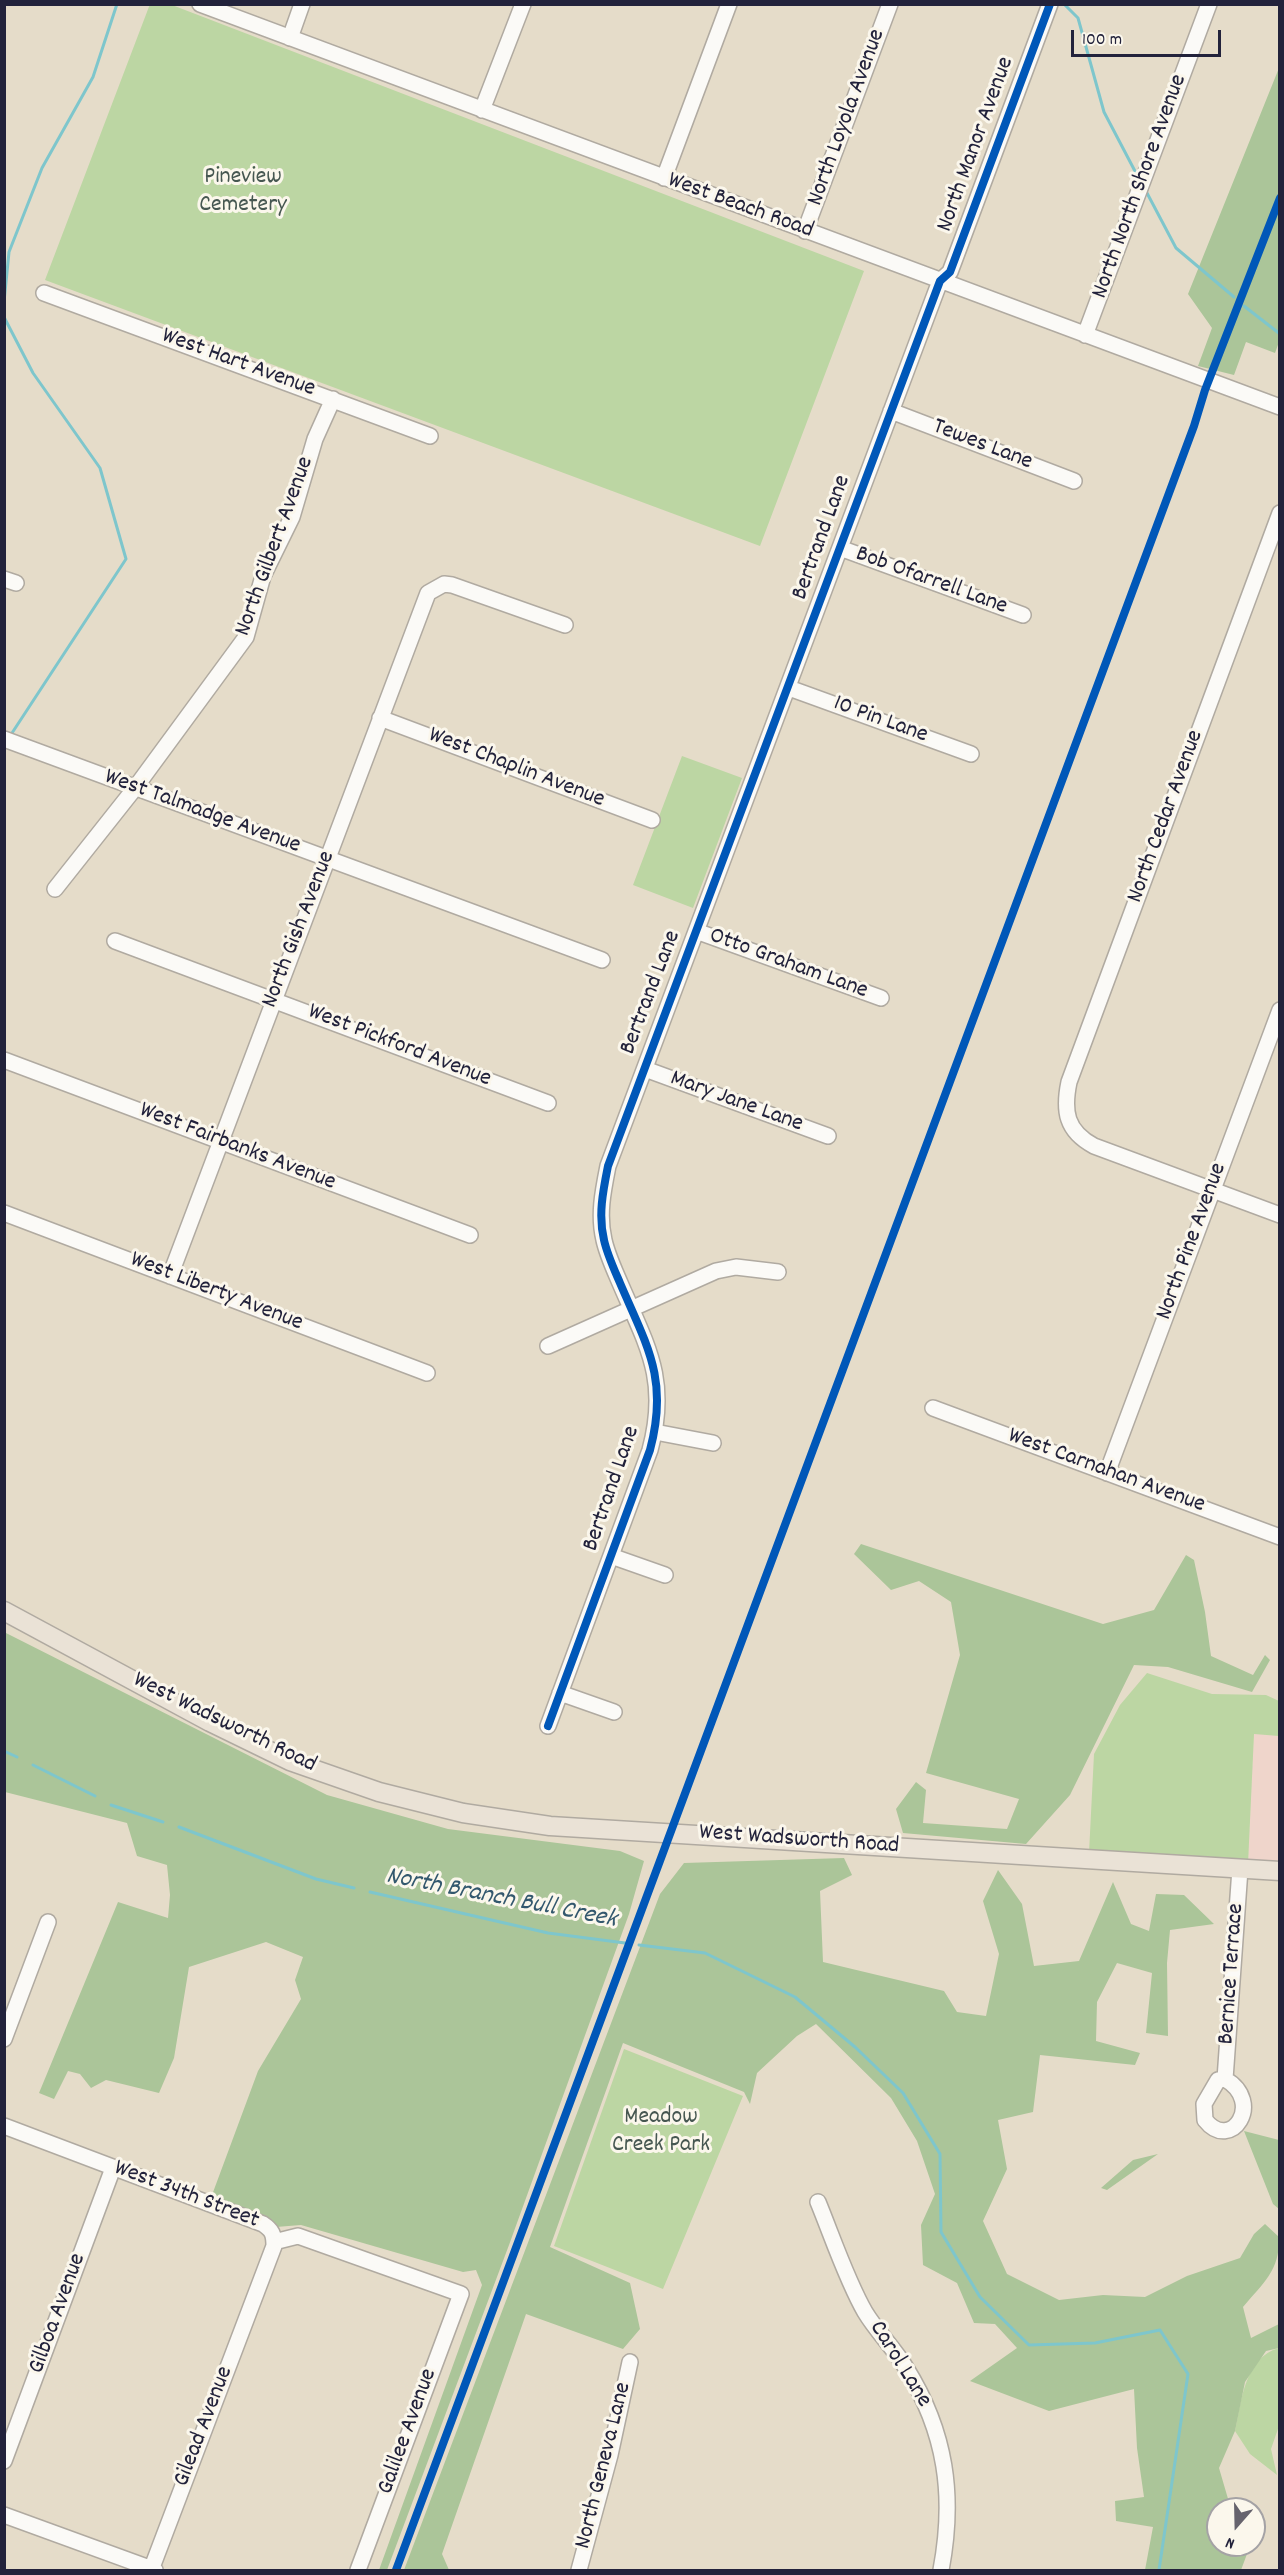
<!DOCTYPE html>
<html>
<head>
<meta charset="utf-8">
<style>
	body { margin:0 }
	#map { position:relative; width:1284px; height:2575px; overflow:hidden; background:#e5dcc9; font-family:Dekko,sans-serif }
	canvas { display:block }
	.frame { position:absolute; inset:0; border:6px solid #22223b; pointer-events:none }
	.north { position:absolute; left:1206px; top:2497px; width:60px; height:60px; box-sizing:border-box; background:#fbf7ec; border:2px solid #a4a2a5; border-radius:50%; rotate:200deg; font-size:16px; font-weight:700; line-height:24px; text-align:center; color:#22223b }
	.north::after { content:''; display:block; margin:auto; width:21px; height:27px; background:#66636d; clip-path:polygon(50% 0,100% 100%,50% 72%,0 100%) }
	.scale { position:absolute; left:1071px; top:30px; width:150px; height:27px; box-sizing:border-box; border:3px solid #22223b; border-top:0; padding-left:8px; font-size:18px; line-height:21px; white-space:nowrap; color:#22223b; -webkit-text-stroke:4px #fbf7ec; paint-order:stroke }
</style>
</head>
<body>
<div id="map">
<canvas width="1284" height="2575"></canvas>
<div class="frame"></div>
<div class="north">N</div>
<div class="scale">100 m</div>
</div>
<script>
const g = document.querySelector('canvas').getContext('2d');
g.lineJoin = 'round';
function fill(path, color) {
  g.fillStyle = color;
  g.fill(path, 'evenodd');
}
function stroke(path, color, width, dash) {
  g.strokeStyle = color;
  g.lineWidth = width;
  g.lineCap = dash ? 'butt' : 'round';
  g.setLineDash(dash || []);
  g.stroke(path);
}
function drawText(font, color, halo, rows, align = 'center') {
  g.font = font + ' Dekko,sans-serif';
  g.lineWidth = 6;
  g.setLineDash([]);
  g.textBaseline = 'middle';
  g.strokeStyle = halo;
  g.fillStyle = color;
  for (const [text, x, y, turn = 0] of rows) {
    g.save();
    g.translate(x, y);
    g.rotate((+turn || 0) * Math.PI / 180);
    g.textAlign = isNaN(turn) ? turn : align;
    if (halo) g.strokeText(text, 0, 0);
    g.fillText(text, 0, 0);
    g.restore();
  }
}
const built = new Path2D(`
	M 1254,1733 L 1279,1736 L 1279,1865 L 1248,1864 Z`);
const green = new Path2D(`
	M 150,4 L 172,5 L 864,271 L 760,546 L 45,280 Z
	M 682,756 L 742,778 L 693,908 L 633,885 Z
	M 1147,1673 L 1212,1694 L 1266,1695 L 1279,1701 L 1279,1736 L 1254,1734 L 1248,1864 L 1089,1853 L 1094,1754 L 1120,1705 Z
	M 624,2049 L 743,2096 L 663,2289 L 554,2246 Z
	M 1279,2348 L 1279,2426 L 1271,2449 L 1277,2475 L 1250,2454 L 1235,2431 C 1241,2401 1245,2357 1279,2348 Z`);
const forest = new Path2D(`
	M 1279,68 L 1279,342 L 1275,353 L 1246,342 L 1234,375 L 1198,366 L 1212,328 L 1188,294 Z
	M 861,1544 L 1103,1624 L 1154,1610 L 1186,1555 L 1194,1560 L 1205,1612 L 1211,1656 L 1253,1675 L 1265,1655 L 1270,1660 L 1252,1692 L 1168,1667 L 1134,1665 L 1070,1795 L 1026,1844 L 903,1833 L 896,1809 L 916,1782 L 926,1790 L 923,1823 L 1007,1829 L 1019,1799 L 926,1773 L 960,1655 L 951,1602 L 919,1581 L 891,1590 L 854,1554 Z
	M 4,1632 L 327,1795 L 448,1829 L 620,1851 L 644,1861 L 629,1914 L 509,2245 L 387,2570 L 379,2570 L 482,2285 L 476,2270 L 463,2272 L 301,2225 L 276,2227 L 245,2209 L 212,2195 L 258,2071 L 301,1999 L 295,1980 L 303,1957 L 266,1942 L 189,1967 L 174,2058 L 159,2093 L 106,2080 L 91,2088 L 80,2074 L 68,2071 L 54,2099 L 39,2093 L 118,1902 L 168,1918 L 170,1895 L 167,1865 L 137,1856 L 127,1823 L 5,1792 Z
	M 844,1858 L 852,1875 L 820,1891 L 823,1962 L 944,1991 L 957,2012 L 986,2016 L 999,1954 L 983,1901 L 998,1870 L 1022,1904 L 1034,1966 L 1079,1961 L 1113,1882 L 1131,1924 L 1149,1931 L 1156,1894 L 1184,1895 L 1214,1924 L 1170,1930 L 1167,1963 L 1168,2036 L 1146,2033 L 1152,1973 L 1117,1963 L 1097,2002 L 1096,2041 L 1140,2053 L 1135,2065 L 1040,2055 L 1033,2112 L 998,2120 L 1007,2169 L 983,2221 L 1007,2274 L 1059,2300 L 1103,2295 L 1145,2297 L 1187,2276 L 1240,2258 L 1254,2234 L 1265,2224 L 1279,2237 C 1280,2271 1263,2283 1243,2307 L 1251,2338 L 1279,2324 L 1279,2348 L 1266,2351 L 1245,2382 L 1235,2431 L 1219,2468 L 1231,2509 L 1218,2509 L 1218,2545 L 1244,2545 L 1247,2554 L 1241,2570 L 1145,2570 L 1153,2527 L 1116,2521 L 1115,2501 L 1144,2497 L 1137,2448 L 1134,2389 L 1049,2411 L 970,2381 L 1017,2348 L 995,2324 L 974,2323 L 957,2283 L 923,2265 L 921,2225 L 935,2194 L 917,2141 L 891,2098 L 816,2024 L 797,2036 L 757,2073 L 750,2104 L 744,2092 L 623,2043 L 550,2247 L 630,2283 L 640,2329 L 623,2349 L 526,2314 L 442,2554 L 449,2570 L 404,2570 L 660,1894 L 684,1863 Z
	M 1244,2131 L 1279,2140 L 1279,2209 L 1273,2204 Z
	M 1158,2154 L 1107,2190 L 1101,2188 L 1133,2160 Z`);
const stream = new Path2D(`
	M 1064,4 L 1078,18 L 1104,112 L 1137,175
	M 1147,193 L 1176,248 L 1234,297
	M 4,302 L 9,252 L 42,168 L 93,77 L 117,4
	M 1244,306 L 1280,334
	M 4,317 L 33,373 L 100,468 L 126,559 L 12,733
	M 4,1751 L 17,1757
	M 33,1765 L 95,1796
	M 111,1805 L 163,1822
	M 179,1827 L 316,1879 L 354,1888
	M 370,1892 L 548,1933 L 625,1943
	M 639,1945 L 705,1953 L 795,1997 L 855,2047 L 903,2093 L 940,2154 L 941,2232 L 980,2297 L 1029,2345 L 1095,2343 L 1160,2330 L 1188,2374 L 1159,2570`);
const minor = new Path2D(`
	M 200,4 L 1280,407
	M 290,38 L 302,4
	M 482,110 L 523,4
	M 664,178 L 729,4
	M 805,231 L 890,4
	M 44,293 L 430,436
	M 1085,335 L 1209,4
	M 891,411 L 1074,481
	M 1280,513 L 1069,1082 C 1063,1111 1066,1131 1094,1146 L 1280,1215
	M 840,548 L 1023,615
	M 4,579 L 16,583
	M 789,688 L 971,754
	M 380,718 L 652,820
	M 4,739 L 602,960
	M 55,889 L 135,788 L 246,637 L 263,576 L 292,517 L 315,439 L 333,399
	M 696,931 L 881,998
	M 115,941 L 548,1103
	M 4,1060 L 470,1235
	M 645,1069 L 828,1136
	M 4,1213 L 427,1373
	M 170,1276 L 428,593 L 444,584 L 452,585 L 565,625
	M 548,1346 L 716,1271 L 736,1267 L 778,1272
	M 933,1408 L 1280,1537
	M 655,1432 L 713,1443
	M 1107,1473 L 1280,1010
	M 611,1556 L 665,1575
	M 560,1693 L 614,1712
	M 548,1726 L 650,1450 C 669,1379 647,1346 620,1283 C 614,1269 607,1254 604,1240 C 598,1215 603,1191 608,1166 L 940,281 L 950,272 L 1050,4
	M 4,2039 L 48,1922
	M 1225,2079 L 1240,1869
	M 1225,2079 C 1265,2102 1231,2153 1205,2120 L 1204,2104 L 1218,2080 Z
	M 4,2126 L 263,2224 C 272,2230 274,2234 274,2246 L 151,2570
	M 818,2202 C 832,2236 847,2281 865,2312 C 877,2332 894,2348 906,2368 C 946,2432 955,2496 941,2570
	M 274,2242 L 298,2236 L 461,2294 L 358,2570
	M 4,2461 L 113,2168
	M 4,2515 L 155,2570
	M 579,2570 L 610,2455 L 630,2362`);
const major = new Path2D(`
	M 4,1611 L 210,1722 L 290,1761 L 379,1792 L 463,1813 L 550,1826 L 1280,1871`);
const cycleway = new Path2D(`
	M 548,1726 L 650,1450 C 669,1379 647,1346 620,1283 C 614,1269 607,1254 604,1240 C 598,1215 603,1191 608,1166 L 940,281 L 950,272 L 1050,4
	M 396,2570 L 1194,426 L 1205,390 L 1280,198`);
const streetNames = [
	["North Loyola Avenue",848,118,-70],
	["North Manor Avenue",977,145,-70],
	["North North Shore Avenue",1141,187,-70],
	["West Beach Road",740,207,20],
	["West Hart Avenue",238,364,20],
	["Tewes Lane",982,446,21],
	["Bertrand Lane",823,538,-70],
	["North Gilbert Avenue",276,547,-70],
	["Bob Ofarrell Lane",931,582,20],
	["10 Pin Lane",880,721,20],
	["West Chaplin Avenue",516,769,21],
	["West Talmadge Avenue",202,813,20],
	["North Cedar Avenue",1167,817,-70],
	["North Gish Avenue",300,930,-69],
	["Otto Graham Lane",788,965,20],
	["Bertrand Lane",652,993,-69],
	["West Pickford Avenue",399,1047,21],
	["Mary Jane Lane",736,1103,20],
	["West Fairbanks Avenue",237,1148,21],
	["North Pine Avenue",1193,1242,-70],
	["West Liberty Avenue",216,1293,21],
	["West Carnahan Avenue",1106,1472,20],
	["Bertrand Lane",613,1489,-71],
	["West Wadsworth Road",224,1724,26],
	["West Wadsworth Road",799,1841,4],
	["Bernice Terrace",1233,1974,-86],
	["West 34th Street",186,2196,21],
	["Gilboa Avenue",59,2314,-70],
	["Carol Lane",899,2365,58],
	["Gilead Avenue",205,2427,-69],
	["Galilee Avenue",409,2432,-70],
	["North Geneva Lane",605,2466,-76]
];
const parkNames = [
	["Pineview",243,179],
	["Cemetery",243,207],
	["Meadow",661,2119],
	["Creek Park",661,2147]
];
const waterNames = [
	["North Branch Bull Creek",501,1900,11]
];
fill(built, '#efd5cb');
fill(green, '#bcd6a3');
fill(forest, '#abc599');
stroke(stream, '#7ec6cc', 3);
stroke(minor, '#b0aaa1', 18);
stroke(major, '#b0aaa1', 21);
stroke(minor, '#fbfaf7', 15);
stroke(major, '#eae2d6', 18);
stroke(cycleway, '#0057b8', 8);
drawText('24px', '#22223b', '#fbf7ec', streetNames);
drawText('24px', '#465751', '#fbf7ec', parkNames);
drawText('italic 26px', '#33586e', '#fbf7ec', waterNames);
</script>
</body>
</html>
